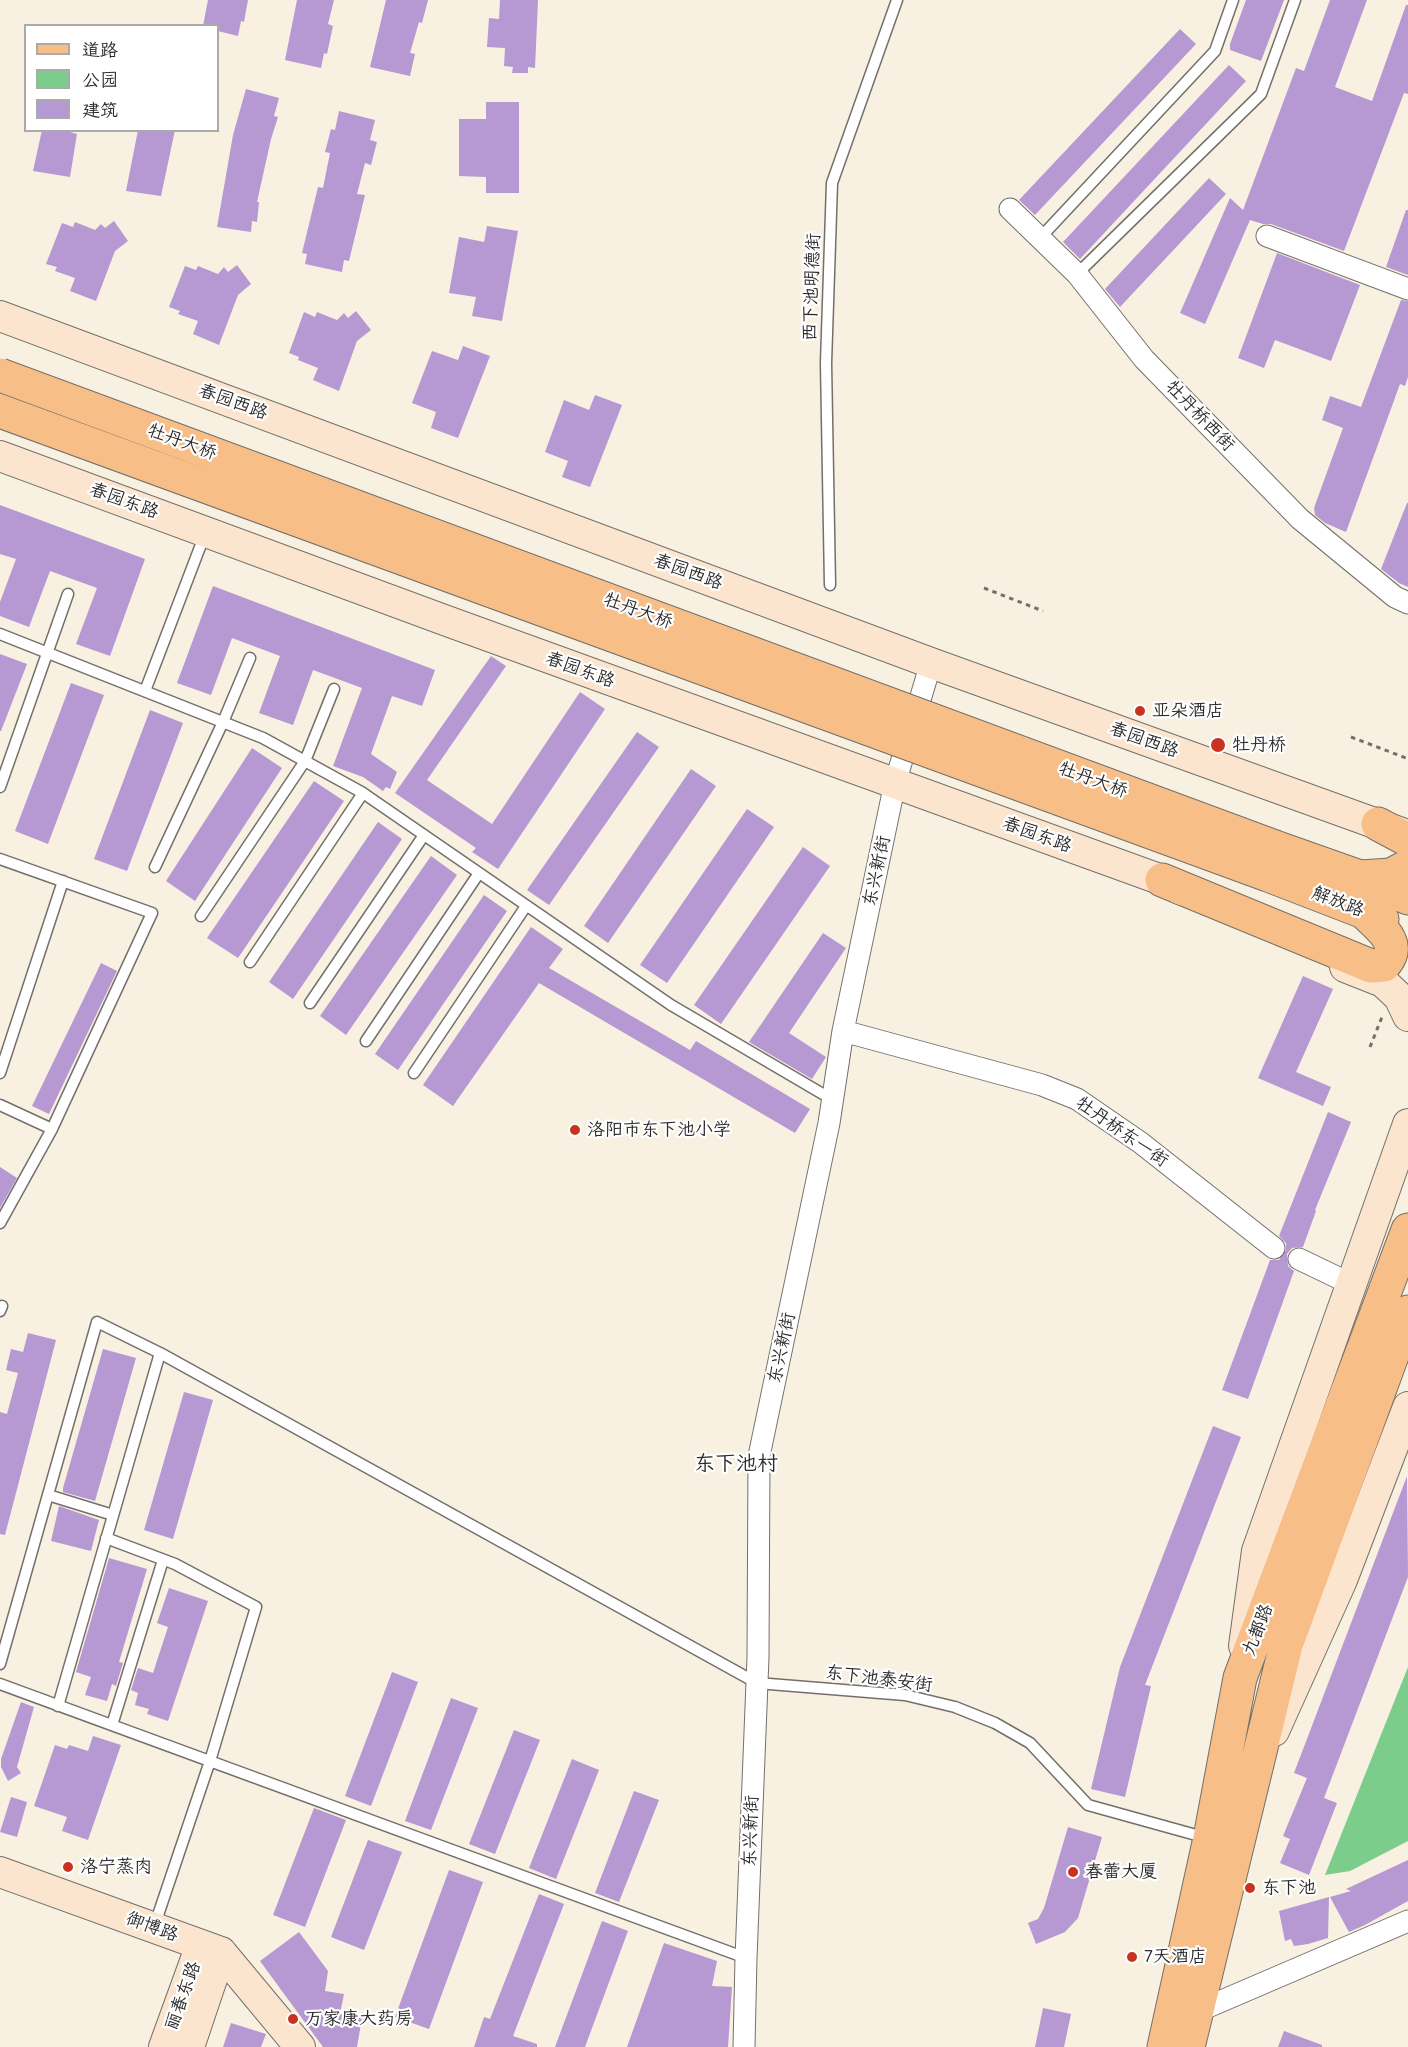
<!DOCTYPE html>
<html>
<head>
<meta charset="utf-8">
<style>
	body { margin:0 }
	#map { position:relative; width:1408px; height:2047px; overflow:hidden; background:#f8f0e1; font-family:Delius,"LXGW WenKai TC",sans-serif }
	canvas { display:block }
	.legend { position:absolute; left:24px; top:24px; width:195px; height:108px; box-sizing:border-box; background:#fff; border:2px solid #aaa; margin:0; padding:8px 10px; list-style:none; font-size:18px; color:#2b2b2b }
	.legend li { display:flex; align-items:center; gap:12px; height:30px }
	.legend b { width:30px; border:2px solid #aaa }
</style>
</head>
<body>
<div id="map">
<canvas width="1408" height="2047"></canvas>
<ul class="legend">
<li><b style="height:8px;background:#f7be87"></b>道路</li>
<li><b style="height:16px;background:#7ccc8c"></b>公园</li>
<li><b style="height:16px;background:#b698d3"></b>建筑</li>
</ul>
</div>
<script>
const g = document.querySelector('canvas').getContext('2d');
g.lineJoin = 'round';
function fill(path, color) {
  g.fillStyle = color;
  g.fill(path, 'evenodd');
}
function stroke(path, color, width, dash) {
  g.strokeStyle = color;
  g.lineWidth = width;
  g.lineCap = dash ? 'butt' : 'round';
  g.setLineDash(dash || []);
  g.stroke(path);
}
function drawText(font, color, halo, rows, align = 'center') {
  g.font = font + ' Delius,"LXGW WenKai TC",sans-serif';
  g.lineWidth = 4.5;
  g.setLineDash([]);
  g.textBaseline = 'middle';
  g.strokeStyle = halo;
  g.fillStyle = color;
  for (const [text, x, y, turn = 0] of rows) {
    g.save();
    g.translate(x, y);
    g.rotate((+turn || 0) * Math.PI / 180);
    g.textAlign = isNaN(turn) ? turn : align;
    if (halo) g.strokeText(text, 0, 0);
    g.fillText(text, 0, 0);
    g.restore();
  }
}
const green = new Path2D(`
	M 1408,1667 L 1408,1841 L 1350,1871 L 1325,1875 Z`);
const building = new Path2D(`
	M 208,0 L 248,0 L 244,22 L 241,21 L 238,36 L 218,31 L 218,26 L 203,26 Z
	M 297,0 L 334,0 L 328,24 L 333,26 L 327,54 L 324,53 L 321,68 L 285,60 Z
	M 386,0 L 428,0 L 422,23 L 419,22 L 410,53 L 415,54 L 410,76 L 370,67 Z
	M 500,0 L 538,0 L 535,68 L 528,67 L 528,73 L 512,73 L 513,67 L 504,66 L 505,48 L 487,47 L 489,18 L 499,19 Z
	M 1246,0 L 1284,0 L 1261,61 L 1230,50 L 1230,44 Z
	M 1330,0 L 1367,0 L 1335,87 L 1372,101 L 1406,5 L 1408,5 L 1408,94 L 1404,93 L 1344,251 L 1271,224 L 1263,224 L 1250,220 L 1205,324 L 1180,313 L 1230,198 L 1243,210 L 1296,68 L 1304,71 Z
	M 1180,29 L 1196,44 L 1035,215 L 1019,200 Z
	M 1229,65 L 1246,81 L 1080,259 L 1063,242 Z
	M 246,89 L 279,98 L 274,116 L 278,117 L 271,139 L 257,202 L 259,202 L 257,222 L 252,221 L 251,232 L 217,227 L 233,135 Z
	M 486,102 L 519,102 L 519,193 L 486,193 L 486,177 L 459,176 L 459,119 L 486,119 Z
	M 339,111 L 375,120 L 370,140 L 377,142 L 371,165 L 365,163 L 357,194 L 365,195 L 349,261 L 344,260 L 342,272 L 305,264 L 307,254 L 302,253 L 318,187 L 323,188 L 330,153 L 325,152 L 331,129 L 335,130 Z
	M 42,130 L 63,130 L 77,134 L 70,177 L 33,171 Z
	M 138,130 L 175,130 L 161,196 L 126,191 Z
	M 1209,178 L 1226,194 L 1120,307 L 1105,289 Z
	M 1406,210 L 1408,210 L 1408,275 L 1386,267 Z
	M 114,221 L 128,241 L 115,251 L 96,301 L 70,291 L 75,278 L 55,271 L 57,267 L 46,264 L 62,223 L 73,227 L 75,222 L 95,230 L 101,224 L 105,228 Z
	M 487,226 L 518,231 L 502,321 L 472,316 L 476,297 L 449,293 L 459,237 L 484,242 Z
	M 1277,253 L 1360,285 L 1331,361 L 1275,340 L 1264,368 L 1238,358 Z
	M 237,265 L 251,284 L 238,295 L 219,345 L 193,334 L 198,321 L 178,314 L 180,311 L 169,307 L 185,266 L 196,270 L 198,266 L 218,274 L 224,267 L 228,272 Z
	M 1401,300 L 1408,301 L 1408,377 L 1405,386 L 1400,384 L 1346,532 L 1325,523 L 1315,515 L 1314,508 L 1343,428 L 1322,420 L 1330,396 L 1361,407 Z
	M 356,311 L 371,330 L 357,341 L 339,391 L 313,380 L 318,368 L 298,360 L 299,357 L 289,353 L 304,312 L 315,317 L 317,312 L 337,320 L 344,313 L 348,318 Z
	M 463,346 L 490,356 L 458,438 L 431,428 L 436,412 L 412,403 L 432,351 L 458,360 Z
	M 595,395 L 622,405 L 590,487 L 562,477 L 568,461 L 545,452 L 564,400 L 589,410 Z
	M 1407,503 L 1408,503 L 1408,587 L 1399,583 L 1381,569 Z
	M 0,505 L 145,559 L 110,656 L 76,644 L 97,588 L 50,571 L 29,627 L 0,616 L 0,602 L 16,559 L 0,554 Z
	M 213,586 L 435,670 L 422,706 L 392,696 L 371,754 L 397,772 L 390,789 L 386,787 L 383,791 L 363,777 L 333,766 L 362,688 L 313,670 L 293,725 L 259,713 L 280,656 L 232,638 L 211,695 L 177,683 Z
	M 0,654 L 27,664 L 1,731 L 0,731 Z
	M 491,656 L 506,666 L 427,780 L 492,824 L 580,692 L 605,709 L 498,869 L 472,852 L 476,848 L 395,793 Z
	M 71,683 L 104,695 L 48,844 L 15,831 Z
	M 150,710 L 183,723 L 127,871 L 94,859 Z
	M 637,732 L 659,747 L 549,905 L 527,890 Z
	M 252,748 L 282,768 L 195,901 L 166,881 Z
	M 691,769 L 716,786 L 608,943 L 584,926 Z
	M 314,781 L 344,801 L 238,958 L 207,938 Z
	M 747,809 L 774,827 L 667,983 L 640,965 Z
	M 378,822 L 402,839 L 293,999 L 269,982 Z
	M 803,847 L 830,866 L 721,1024 L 694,1005 Z
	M 431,856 L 457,875 L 346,1035 L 320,1016 Z
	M 484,895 L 507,911 L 398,1070 L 375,1054 Z
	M 531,927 L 563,949 L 549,968 L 690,1050 L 696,1041 L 810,1109 L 795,1133 L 539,983 L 453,1106 L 423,1085 Z
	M 823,933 L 846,948 L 789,1033 L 826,1057 L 812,1079 L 749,1042 Z
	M 101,963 L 117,971 L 49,1114 L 32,1106 Z
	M 1303,976 L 1333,989 L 1296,1072 L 1331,1087 L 1323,1106 L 1258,1078 Z
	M 1328,1112 L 1351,1122 L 1315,1210 L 1316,1211 L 1303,1247 L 1292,1248 L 1287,1254 L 1288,1266 L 1294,1271 L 1248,1399 L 1222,1390 L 1270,1260 L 1279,1260 L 1286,1250 L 1286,1243 L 1279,1236 Z
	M 0,1167 L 17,1178 L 0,1208 Z
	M 28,1333 L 56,1340 L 5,1535 L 0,1534 L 0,1412 L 7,1414 L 18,1373 L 6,1370 L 11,1349 L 23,1352 Z
	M 103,1349 L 136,1358 L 95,1501 L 63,1492 L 63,1488 Z
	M 184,1392 L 213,1400 L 173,1539 L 144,1530 Z
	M 1213,1426 L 1241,1437 L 1145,1685 L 1151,1686 L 1125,1797 L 1091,1789 L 1120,1667 Z
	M 1407,1476 L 1408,1577 L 1324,1798 L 1337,1803 L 1309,1875 L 1280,1863 L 1290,1839 L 1283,1836 L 1307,1778 L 1294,1773 Z
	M 59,1506 L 99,1520 L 91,1551 L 51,1541 Z
	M 109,1558 L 147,1569 L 119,1662 L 123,1663 L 116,1686 L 112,1684 L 107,1701 L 85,1695 L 91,1677 L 76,1672 Z
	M 169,1588 L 208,1601 L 168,1721 L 147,1714 L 149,1709 L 135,1705 L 138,1693 L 131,1690 L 138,1668 L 153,1673 L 168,1627 L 157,1623 Z
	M 392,1672 L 418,1682 L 371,1806 L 345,1796 Z
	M 451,1698 L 478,1708 L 431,1830 L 405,1821 Z
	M 21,1702 L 34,1707 L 17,1767 L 21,1773 L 8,1781 L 1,1767 L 1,1759 Z
	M 514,1730 L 540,1740 L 495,1854 L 469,1844 Z
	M 93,1736 L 121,1745 L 88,1840 L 62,1831 L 67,1817 L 34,1806 L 55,1745 L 67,1749 L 69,1745 L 88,1751 Z
	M 572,1759 L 599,1770 L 556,1879 L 529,1868 Z
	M 634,1791 L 659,1800 L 619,1902 L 595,1893 Z
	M 11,1797 L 27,1802 L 17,1837 L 0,1832 Z
	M 314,1808 L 346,1820 L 305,1927 L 273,1915 Z
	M 1068,1827 L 1102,1837 L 1078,1918 L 1065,1932 L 1036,1944 L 1028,1923 L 1038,1919 L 1044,1908 Z
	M 368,1840 L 402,1852 L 364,1950 L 331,1937 Z
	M 1408,1860 L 1408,1901 L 1365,1925 L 1349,1932 L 1330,1897 L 1351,1891 L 1346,1889 Z
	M 449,1870 L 483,1882 L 429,2029 L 395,2017 Z
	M 539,1894 L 564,1904 L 513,2036 L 537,2044 L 537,2047 L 474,2047 L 484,2017 L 490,2019 Z
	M 1329,1897 L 1328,1938 L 1308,1944 L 1294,1946 L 1291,1939 L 1285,1941 L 1279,1911 Z
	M 602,1921 L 628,1931 L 585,2047 L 555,2047 Z
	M 299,1932 L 328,1971 L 325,1991 L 344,1994 L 340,2014 L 362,2018 L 357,2047 L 323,2047 L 260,1961 Z
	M 664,1943 L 717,1961 L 712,1986 L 732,1987 L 728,2047 L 627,2047 Z
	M 1043,2008 L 1071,2014 L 1064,2047 L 1035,2047 Z
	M 231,2023 L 266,2034 L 261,2047 L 223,2047 Z
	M 1284,2031 L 1322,2045 L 1322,2047 L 1278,2047 Z`);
const path = new Path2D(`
	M 984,588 L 1043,611
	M 1351,737 L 1406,758
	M 1370,1047 L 1382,1017`);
const lane = new Path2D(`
	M 1041,237 L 1215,51 L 1233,0
	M 1077,274 L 1261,94 L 1295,0
	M 830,585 L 826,363 L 832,183 L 897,0
	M 0,634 L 263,738 L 363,793 L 671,1005 L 833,1100
	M 145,691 L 205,534
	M 0,787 L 68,594
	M 0,859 L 152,913 L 52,1129 L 0,1223
	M 155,867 L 223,722 L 250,658
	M 201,916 L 305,761 L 334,689
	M 250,962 L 363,793
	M 310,1003 L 424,835
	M 366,1041 L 479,873
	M 0,1073 L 63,881
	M 414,1073 L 526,906
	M 0,1105 L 52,1129
	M 0,1311 L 2,1306
	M 48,1495 L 113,1515
	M 106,1538 L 175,1564 L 256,1607 L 210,1761 L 154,1927
	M 0,1664 L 97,1322 L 160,1353 L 757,1683 L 905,1695 L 955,1707 L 995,1723 L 1030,1743 L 1088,1805 L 1207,1838
	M 0,1684 L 746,1958
	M 58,1706 L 160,1353
	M 112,1725 L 163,1560`);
const street = new Path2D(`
	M 1010,209 L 1077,274 L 1144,359 L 1300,519 L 1395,597 L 1408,603
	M 1267,236 L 1408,289
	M 843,1031 L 1042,1085 L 1077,1099 L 1141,1143 L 1274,1248
	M 1299,1259 L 1351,1284
	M 1196,2012 L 1408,1921
	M 744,2047 L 746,1958 L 758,1657 L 759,1456 L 829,1123 L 843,1031 L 895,783 L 931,663`);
const secondary = new Path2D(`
	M 0,316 L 931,663 L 1402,833
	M 0,456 L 447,621 L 1162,880 L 1182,890
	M 1345,967 L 1383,982 L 1399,997 L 1408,1016
	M 1244,1646 L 1257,1551 L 1408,1124
	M 1274,1731 L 1342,1580 L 1408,1407
	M 0,1872 L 221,1952 L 300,2047
	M 164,2047 L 201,1945
	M 189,2047 L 221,1952`);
const primary = new Path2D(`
	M 1378,824 L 1408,840
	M 1275,847 L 1360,877 L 1408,898
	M 1268,875 L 1382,919
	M 1360,877 L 1391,875 L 1408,866
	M 1162,880 L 1371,966 L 1384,965 C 1404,942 1378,927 1363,911
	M 1164,2047 L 1210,1838 L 1240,1678 L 1408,1230
	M 1188,2047 L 1286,1645 L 1408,1312`);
const primaryBridge = new Path2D(`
	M 0,375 L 1275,847
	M 0,411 L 1268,875`);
const markers = [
	[1140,711,6,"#c8321e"],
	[1218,745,8,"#c8321e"],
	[575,1130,6,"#c8321e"],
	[68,1867,6,"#c8321e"],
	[1073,1872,6,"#c8321e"],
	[1250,1888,6,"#c8321e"],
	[1132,1957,6,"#c8321e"],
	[293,2019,6,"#c8321e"]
];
const streetNames = [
	["西下池明德街",812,287,-88],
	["春园西路",233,402,20],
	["牡丹桥西街",1200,416,46],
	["牡丹大桥",182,442,20],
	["春园东路",124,501,20],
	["春园西路",688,572,20],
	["牡丹大桥",638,611,20],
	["春园东路",580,670,20],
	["春园西路",1144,740,20],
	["牡丹大桥",1093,780,20],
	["春园东路",1037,835,20],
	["东兴新街",877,871,-78],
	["解放路",1338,902,21],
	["牡丹桥东一街",1122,1132,35],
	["东兴新街",782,1348,-78],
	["九都路",1258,1630,-69],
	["东下池泰安街",879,1679,7],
	["东兴新街",751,1831,-88],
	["御博路",152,1927,20],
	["丽春东路",183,1996,-70]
];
const poiNames = [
	["亚朵酒店",1152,711],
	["牡丹桥",1232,745],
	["洛阳市东下池小学",587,1130],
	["洛宁蒸肉",80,1867],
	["春蕾大厦",1085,1872],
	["东下池",1262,1888],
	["7天酒店",1144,1957],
	["万家康大药房",305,2019]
];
const quarterNames = [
	["东下池村",736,1464]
];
fill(green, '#7ccc8c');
fill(building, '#b698d3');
stroke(lane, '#73706b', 13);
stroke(street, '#73706b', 23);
stroke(secondary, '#73706b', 32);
stroke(primary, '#73706b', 35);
stroke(path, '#73706b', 3, [4.5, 4.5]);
stroke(lane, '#fff', 10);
stroke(street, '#fff', 21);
stroke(secondary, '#fce5cf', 30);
stroke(primary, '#f7be87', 33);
stroke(primaryBridge, '#73706b', 35, []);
stroke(primaryBridge, '#f7be87', 33);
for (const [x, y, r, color] of markers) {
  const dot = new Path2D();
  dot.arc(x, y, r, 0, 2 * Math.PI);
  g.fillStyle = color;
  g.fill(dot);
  stroke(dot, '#fff', 2);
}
drawText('18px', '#2b2b2b', '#fff', streetNames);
drawText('18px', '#2b2b2b', '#fff', poiNames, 'left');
drawText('21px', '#2b2b2b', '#fff', quarterNames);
</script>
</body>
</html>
